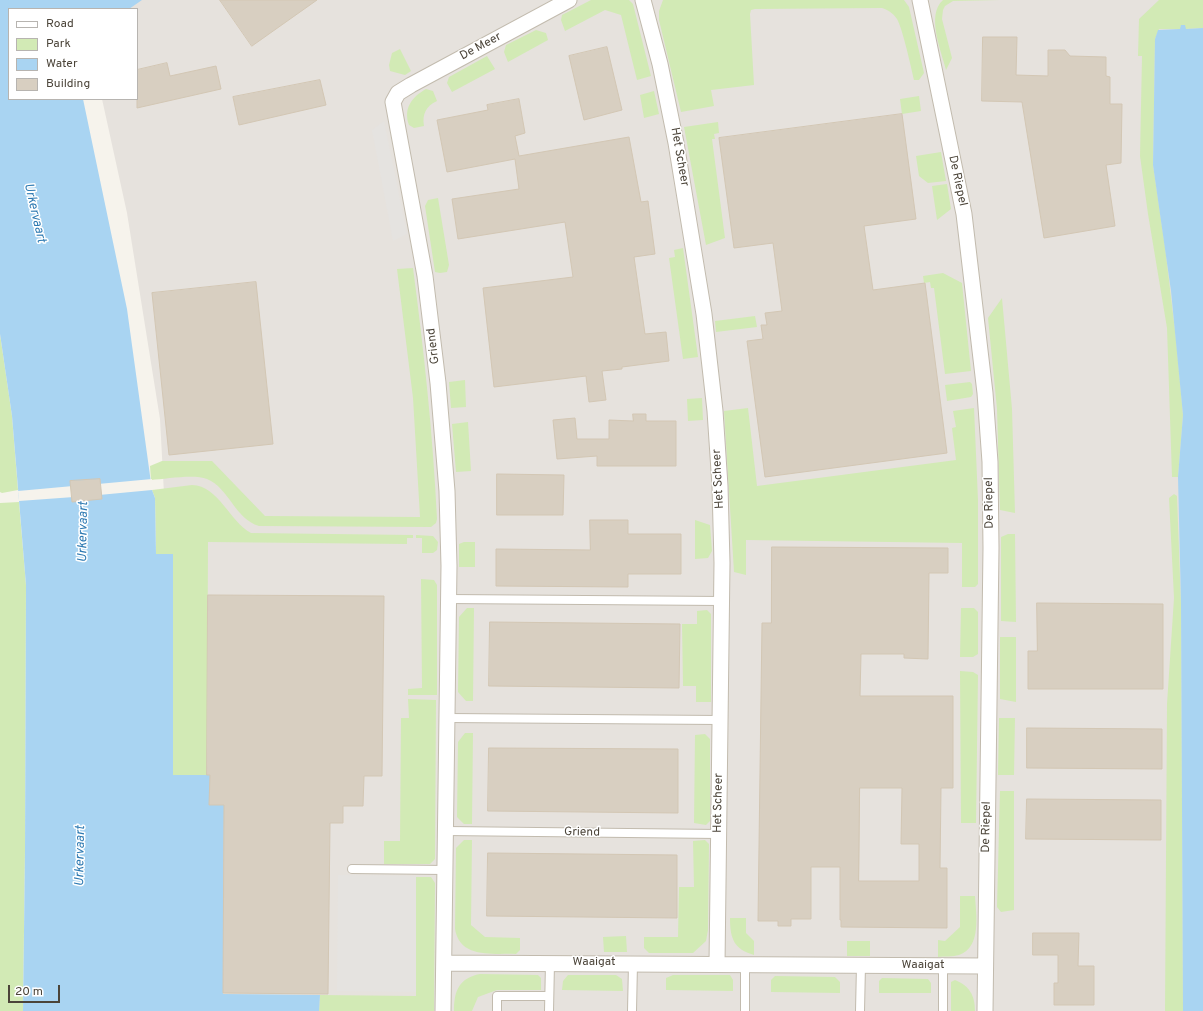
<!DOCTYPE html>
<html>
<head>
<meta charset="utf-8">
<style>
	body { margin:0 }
	#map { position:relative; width:1203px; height:1011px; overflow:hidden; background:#f6f3ec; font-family:Overpass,sans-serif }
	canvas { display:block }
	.legend { position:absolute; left:8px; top:8px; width:130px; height:92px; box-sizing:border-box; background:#fff; border:1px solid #b7b4b0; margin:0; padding:5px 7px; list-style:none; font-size:12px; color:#4b4439 }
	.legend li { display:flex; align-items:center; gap:8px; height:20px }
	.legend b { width:20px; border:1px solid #b7b4b0 }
	.scale { position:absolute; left:8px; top:985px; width:52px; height:18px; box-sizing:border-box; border:2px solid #4b4439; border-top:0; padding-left:5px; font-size:12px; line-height:14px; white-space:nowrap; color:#4b4439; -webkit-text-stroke:3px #fff; paint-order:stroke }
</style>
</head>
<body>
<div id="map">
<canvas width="1203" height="1011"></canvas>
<ul class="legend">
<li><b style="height:5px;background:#fff"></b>Road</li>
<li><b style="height:11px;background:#d2eab5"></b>Park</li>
<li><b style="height:11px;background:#a9d4f2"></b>Water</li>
<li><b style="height:11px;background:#d8cfc1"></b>Building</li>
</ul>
<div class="scale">20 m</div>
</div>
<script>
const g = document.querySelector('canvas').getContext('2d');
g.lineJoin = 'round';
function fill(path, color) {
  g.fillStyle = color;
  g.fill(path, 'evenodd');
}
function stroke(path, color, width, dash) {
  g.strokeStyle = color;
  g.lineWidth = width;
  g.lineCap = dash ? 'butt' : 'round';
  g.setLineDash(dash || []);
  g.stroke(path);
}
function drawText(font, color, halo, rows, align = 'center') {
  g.font = font + ' Overpass,sans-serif';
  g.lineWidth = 3;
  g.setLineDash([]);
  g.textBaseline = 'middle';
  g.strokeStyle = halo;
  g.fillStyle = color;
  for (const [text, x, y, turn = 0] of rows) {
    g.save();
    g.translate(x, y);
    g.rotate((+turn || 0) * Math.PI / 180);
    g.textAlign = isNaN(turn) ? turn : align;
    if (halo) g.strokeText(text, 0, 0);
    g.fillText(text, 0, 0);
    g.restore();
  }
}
const industrial = new Path2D(`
	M 78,0 L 1203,0 L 1203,1011 L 150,1011 L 166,531 L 160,419 L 127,213 L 102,99 L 137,99 L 137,9 L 81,9 Z`);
const green = new Path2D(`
	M 591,0 L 629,0 L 633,4 L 651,76 L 637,80 L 621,15 L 605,10 L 565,31 L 561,20 L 562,15 Z
	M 663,0 L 904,0 L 909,7 L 924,73 L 919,80 L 914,80 C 911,67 903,30 897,19 C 893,13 888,10 882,8 L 755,9 L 751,10 L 750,14 L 754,85 L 711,90 L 714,106 L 681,112 L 659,20 L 659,11 Z
	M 943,0 L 1000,0 L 953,1 L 945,6 L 943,10 L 942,19 L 952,58 L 946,70 C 941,50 926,15 943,0 Z
	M 1159,0 L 1203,0 L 1203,28 L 1185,29 L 1185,25 L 1181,25 L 1181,29 L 1159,29 L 1155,39 L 1153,165 L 1165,247 L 1176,339 L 1183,415 L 1178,477 L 1172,477 L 1167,328 L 1148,214 L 1140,156 L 1142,56 L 1138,56 L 1139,19 Z
	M 536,30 L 546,33 L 548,40 L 508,62 L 504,52 L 506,45 Z
	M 400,49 L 411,71 L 405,75 L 390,71 L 389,65 L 392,53 Z
	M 487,56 L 495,69 L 452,92 L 447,83 L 449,77 Z
	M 426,89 L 433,91 L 437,101 C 426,106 422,114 424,126 L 414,128 L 409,125 C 403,108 412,97 426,89 Z
	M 654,91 L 659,114 L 644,118 L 640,95 Z
	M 919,96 L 921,111 L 902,114 L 900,99 Z
	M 718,122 L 719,133 L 714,134 L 715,139 L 712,139 L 725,238 L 706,245 L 684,127 Z
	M 941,152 L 946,181 L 928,183 L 919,176 L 916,156 Z
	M 947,184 L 951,209 L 937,220 L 932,186 Z
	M 438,198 L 449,265 L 447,272 L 440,273 L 435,272 L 425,206 L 428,200 Z
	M 683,248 L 698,357 L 683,359 L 669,258 L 675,257 L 674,250 Z
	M 413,268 C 424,351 433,435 437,519 L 436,523 L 431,527 L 259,526 C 235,519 229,488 207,479 C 194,474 166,479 151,480 L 150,466 L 162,461 L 212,461 L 265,516 L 420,517 L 413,398 L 397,269 Z
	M 943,273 L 962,283 L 971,371 L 945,374 L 934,288 L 931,288 L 930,282 L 924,283 L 923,276 Z
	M 1002,298 L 1012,409 L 1015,513 L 1000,510 L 997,409 L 988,318 Z
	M 755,316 L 757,327 L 716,332 L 715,321 Z
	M 0,334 L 12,416 L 18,490 L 2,493 L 0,492 Z
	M 465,380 L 466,407 L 451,408 L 449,382 Z
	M 970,382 L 972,384 L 973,394 L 971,397 L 947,401 L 945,385 Z
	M 702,398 L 703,420 L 688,421 L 687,399 Z
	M 748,408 L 757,486 L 956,460 L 952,428 L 956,427 L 953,411 L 974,408 L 978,500 L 978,584 L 975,587 L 962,587 L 962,543 L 746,540 L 746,575 L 734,572 L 724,411 Z
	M 468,422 L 471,471 L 456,472 L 452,424 Z
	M 192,485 C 219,486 229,521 251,533 L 413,535 L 413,538 L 407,538 L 407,544 L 208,542 L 207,775 L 173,775 L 173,554 L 156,554 L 155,498 L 152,490 Z
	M 1174,494 L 1177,496 L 1181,604 L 1183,1011 L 1165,1011 L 1167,704 L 1174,598 L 1169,498 Z
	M 19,502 L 26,585 L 25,850 L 23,1011 L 0,1011 L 0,503 Z
	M 695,520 L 710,525 L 712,551 L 708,558 L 695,559 Z
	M 1008,534 L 1015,534 L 1016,622 L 1001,621 L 1001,537 Z
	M 416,535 L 433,536 L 438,542 L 437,550 L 433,553 L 422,553 L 422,538 L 416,538 Z
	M 464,542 L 475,542 L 475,567 L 459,567 L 459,544 Z
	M 421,579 L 434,580 L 437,585 L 437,695 L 408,695 L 408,689 L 422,688 Z
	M 467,608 L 474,608 L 473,701 L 466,701 L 458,692 L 459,617 Z
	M 961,608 L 974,608 L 978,612 L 978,654 L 973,657 L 960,657 Z
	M 707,610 L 711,614 L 711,702 L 696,702 L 696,686 L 683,686 L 682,624 L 697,624 L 697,611 Z
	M 1000,637 L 1016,637 L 1016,702 L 1000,699 Z
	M 960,671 L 973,672 L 978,675 L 976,823 L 961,823 Z
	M 408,699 L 436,700 L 435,859 L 430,864 L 384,864 L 384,841 L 400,841 L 401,718 L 409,718 Z
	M 999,718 L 1015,718 L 1014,775 L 998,775 Z
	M 465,733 L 473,733 L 472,824 L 464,824 L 457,817 L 458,742 Z
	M 705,734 L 710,739 L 710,821 L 706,825 L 694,823 L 695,735 Z
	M 1000,791 L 1014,791 L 1014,910 L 1001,912 L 997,907 Z
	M 464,840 L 472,840 L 471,925 L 485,937 L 520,938 L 520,950 L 516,954 C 493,953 460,959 455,929 L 456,848 Z
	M 705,840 L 709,844 L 708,930 L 706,941 L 693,953 L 649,953 L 644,948 L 644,937 L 678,937 L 679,887 L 694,887 L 693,841 Z
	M 416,877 L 431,877 L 435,883 L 434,1011 L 319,1011 L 320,995 L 416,996 Z
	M 960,896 L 975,896 C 976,914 982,947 959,955 C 953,957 944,956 938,957 L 938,940 L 945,941 L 960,927 Z
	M 730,918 L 746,918 L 746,933 L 754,941 L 754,955 C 734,949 730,939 730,918 Z
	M 626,936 L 627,952 L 604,952 L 603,937 Z
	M 847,941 L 870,941 L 870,956 L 847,956 Z
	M 480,974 L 538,975 L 541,978 L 541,990 L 497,990 L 478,997 L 472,1011 L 454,1011 C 454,991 459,978 480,974 Z
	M 568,975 L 616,975 L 622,979 L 623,991 L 562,990 L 563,981 Z
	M 673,975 L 730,975 L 733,980 L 733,991 L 666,990 L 666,978 Z
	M 775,976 L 835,977 L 840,982 L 840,993 L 771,992 L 771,980 Z
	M 882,978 L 928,979 L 931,983 L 931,993 L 879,993 L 879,981 Z
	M 955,980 C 970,986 975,996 975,1011 L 951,1011 L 951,982 Z`);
const parking = new Path2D(`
	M 384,121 L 407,234 L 393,241 L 372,130 Z
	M 338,875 L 416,876 L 416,992 L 337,991 Z`);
const water = new Path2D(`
	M 0,0 L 142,0 L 129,9 L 9,9 L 9,99 L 83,99 L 127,309 L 152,490 L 155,498 L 156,554 L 173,554 L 173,775 L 210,775 L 210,805 L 224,805 L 223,994 L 320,995 L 319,1011 L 23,1011 L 25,850 L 26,585 L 12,416 L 0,334 Z
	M 1181,25 L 1185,25 L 1186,29 L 1203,28 L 1203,1011 L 1183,1011 L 1181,604 L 1178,477 L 1183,415 L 1171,291 L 1153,165 L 1155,39 L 1158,30 L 1180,29 Z`);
const pier = new Path2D(`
	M 152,479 L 152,490 L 99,495 L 98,484 Z
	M 73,486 L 74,497 L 19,501 L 18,491 Z`);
const building = new Path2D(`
	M 220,0 L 317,0 L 252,46 Z
	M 983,37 L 1017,37 L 1016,75 L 1048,76 L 1048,50 L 1065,50 L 1070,56 L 1106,57 L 1106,76 L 1110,77 L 1110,104 L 1122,104 L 1121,163 L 1106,165 L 1115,226 L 1044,238 L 1022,102 L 982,101 Z
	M 607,47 L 622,110 L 584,120 L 569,56 Z
	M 167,63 L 170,76 L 216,66 L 221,89 L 137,108 L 137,70 Z
	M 320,80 L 326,105 L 239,125 L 233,97 Z
	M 519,99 L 525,133 L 515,136 L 519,156 L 629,137 L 641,202 L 648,201 L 655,254 L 634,257 L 645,334 L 666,332 L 669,361 L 622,367 L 622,369 L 602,371 L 606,400 L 589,402 L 586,376 L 494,387 L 483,288 L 573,277 L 565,222 L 458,239 L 452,199 L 519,189 L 515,159 L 447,172 L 437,120 L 488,110 L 487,105 Z
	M 902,114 L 916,219 L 864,226 L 873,290 L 925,283 L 947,453 L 765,477 L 747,341 L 763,339 L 761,325 L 767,325 L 765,313 L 782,311 L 773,243 L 734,248 L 719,138 Z
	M 256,282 L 273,444 L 169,455 L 152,293 Z
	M 633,414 L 646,414 L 646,421 L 676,421 L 676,466 L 597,466 L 597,456 L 557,459 L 553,420 L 575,418 L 577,439 L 609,439 L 609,420 L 633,421 Z
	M 497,474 L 564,475 L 563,515 L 497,515 Z
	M 100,479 L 102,499 L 72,502 L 70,481 Z
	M 590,520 L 628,520 L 628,534 L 681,534 L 681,574 L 628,574 L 628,587 L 496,586 L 496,549 L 590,550 Z
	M 772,547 L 948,548 L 948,573 L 929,573 L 928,659 L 904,658 L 904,654 L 861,654 L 860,696 L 953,696 L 953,788 L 941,788 L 940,868 L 947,868 L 947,928 L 841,927 L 841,920 L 840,920 L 840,867 L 811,867 L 811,919 L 791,919 L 791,926 L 778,926 L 778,921 L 758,921 L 762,623 L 771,623 ZM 860,788 L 902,788 L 901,844 L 919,844 L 919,881 L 859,881 Z
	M 208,595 L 384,596 L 382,776 L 364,776 L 363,806 L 343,806 L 343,823 L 330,823 L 328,994 L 223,993 L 224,805 L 209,805 L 210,775 L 207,775 Z
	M 1037,603 L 1163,604 L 1163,689 L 1028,689 L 1028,651 L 1037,651 Z
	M 490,622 L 680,624 L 679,688 L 489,686 Z
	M 1027,728 L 1162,729 L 1162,769 L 1027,768 Z
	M 489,748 L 678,749 L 678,813 L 488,811 Z
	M 1027,799 L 1161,800 L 1161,840 L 1026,839 Z
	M 488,853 L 677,855 L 677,918 L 487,916 Z
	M 1033,933 L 1079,933 L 1078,966 L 1094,966 L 1094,1005 L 1054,1005 L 1054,983 L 1058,983 L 1058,955 L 1033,955 Z`);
const service = new Path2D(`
	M 448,599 L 722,601
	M 447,718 L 720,720
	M 446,831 L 719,834
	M 352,869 L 445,870
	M 497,1011 L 497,996 L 549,996
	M 549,1011 L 550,963
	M 632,1011 L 633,964
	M 745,1011 L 745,964
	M 860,1011 L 861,965
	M 943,1011 L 943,966`);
const minor = new Path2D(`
	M 643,0 L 660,64 L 676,143 L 704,314 L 715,411 L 720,486 L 722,563 L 717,964
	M 920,0 L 964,214 L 985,393 L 990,462 L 991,548 L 985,1011
	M 444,963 L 985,966
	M 443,1011 L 449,566 L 447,491 L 438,383 L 425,276 L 393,102 L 398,93 L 411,85 L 569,0`);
const streetNames = [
	["De Meer",481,47,-28],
	["Het Scheer",679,157,80],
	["De Riepel",957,181,78],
	["Griend",434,346,-97],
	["Het Scheer",719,479,-93],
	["De Riepel",990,503,-91],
	["Het Scheer",719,803,-89],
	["De Riepel",987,827,-89],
	["Griend",582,833,1],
	["Waaigat",594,963],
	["Waaigat",923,966]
];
const waterNames = [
	["Urkervaart",34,213,77],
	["Urkervaart",84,532,-89],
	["Urkervaart",81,856,-89]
];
fill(industrial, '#e6e2dd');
fill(green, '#d2eab5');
fill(parking, '#e5e3e0');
fill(water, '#a9d4f2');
fill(pier, '#f6f3ec');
fill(building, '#d8cfc1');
stroke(building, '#d3c7b4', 1);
stroke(service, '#c2bbae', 10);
stroke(minor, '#c2bbae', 17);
stroke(service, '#fff', 8);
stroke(minor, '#fff', 15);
drawText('12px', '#4b4439', '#fff', streetNames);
drawText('italic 13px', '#2e7ab2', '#fff', waterNames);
</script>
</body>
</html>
